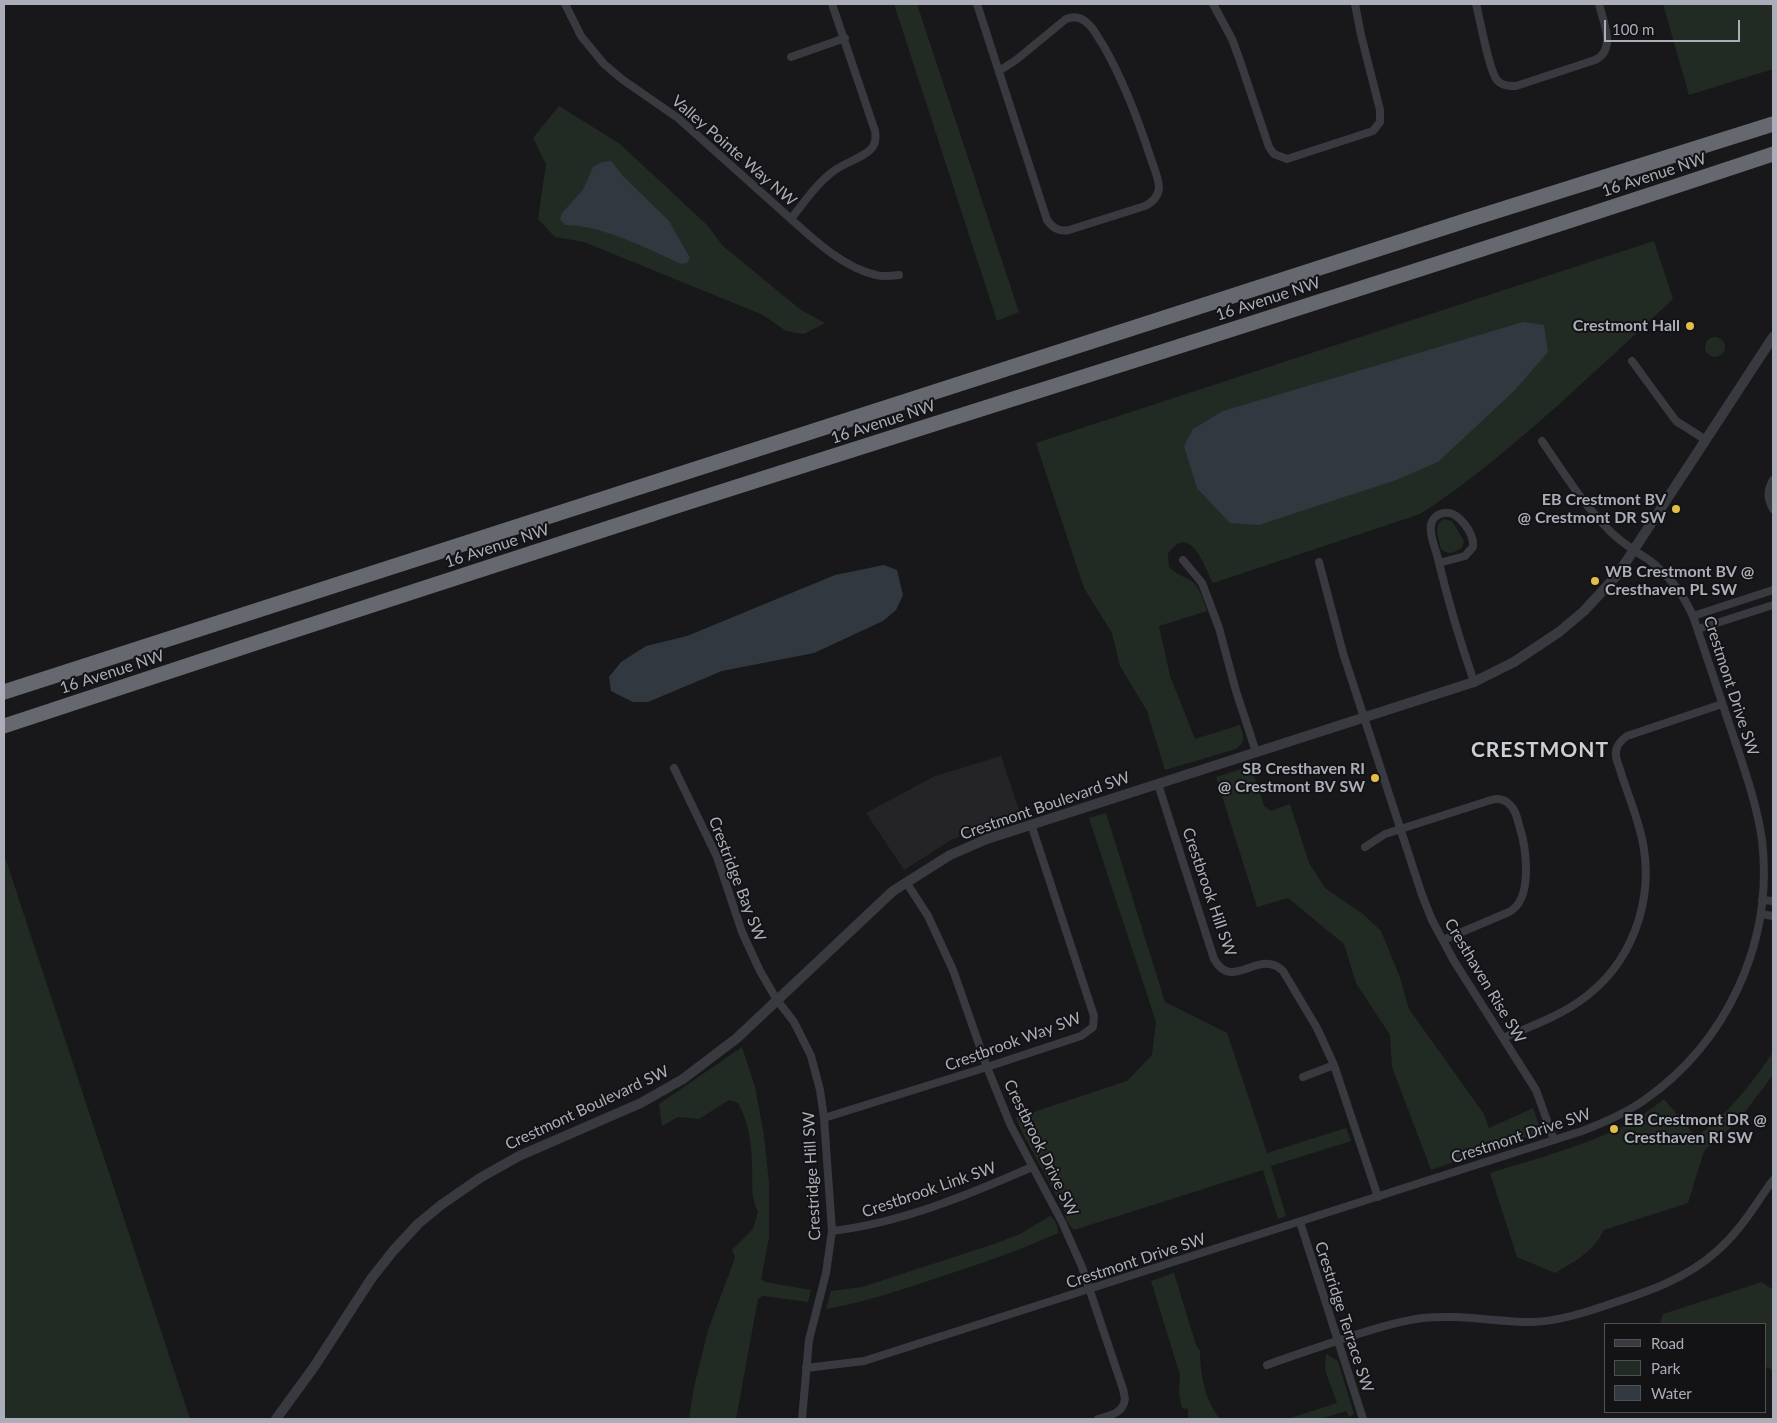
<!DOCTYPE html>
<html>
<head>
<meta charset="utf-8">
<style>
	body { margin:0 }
	#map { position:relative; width:1777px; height:1423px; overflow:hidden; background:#18181a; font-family:Lato,sans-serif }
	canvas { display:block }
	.frame { position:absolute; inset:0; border:5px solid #abaeb9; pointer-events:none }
	.legend { position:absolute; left:1604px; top:1323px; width:162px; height:90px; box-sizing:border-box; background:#131315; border:1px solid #505157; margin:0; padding:6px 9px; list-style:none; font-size:15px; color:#abaeb9 }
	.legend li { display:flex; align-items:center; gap:10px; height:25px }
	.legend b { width:25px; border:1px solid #505157 }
	.scale { position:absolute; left:1604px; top:20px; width:136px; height:22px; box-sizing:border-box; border:2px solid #abaeb9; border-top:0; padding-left:6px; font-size:15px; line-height:18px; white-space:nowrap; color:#abaeb9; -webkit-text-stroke:4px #131315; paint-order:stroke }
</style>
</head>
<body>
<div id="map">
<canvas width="1777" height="1423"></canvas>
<div class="frame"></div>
<ul class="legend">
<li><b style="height:6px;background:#393a3f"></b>Road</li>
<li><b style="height:14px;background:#222a24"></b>Park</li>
<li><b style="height:14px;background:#31383f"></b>Water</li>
</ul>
<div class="scale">100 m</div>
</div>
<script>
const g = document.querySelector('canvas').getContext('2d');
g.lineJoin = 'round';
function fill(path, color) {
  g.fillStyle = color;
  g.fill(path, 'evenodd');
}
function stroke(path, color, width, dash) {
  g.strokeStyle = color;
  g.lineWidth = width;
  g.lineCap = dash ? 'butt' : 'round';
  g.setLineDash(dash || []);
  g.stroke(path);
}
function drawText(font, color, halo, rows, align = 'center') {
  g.font = font + ' Lato,sans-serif';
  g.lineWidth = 4;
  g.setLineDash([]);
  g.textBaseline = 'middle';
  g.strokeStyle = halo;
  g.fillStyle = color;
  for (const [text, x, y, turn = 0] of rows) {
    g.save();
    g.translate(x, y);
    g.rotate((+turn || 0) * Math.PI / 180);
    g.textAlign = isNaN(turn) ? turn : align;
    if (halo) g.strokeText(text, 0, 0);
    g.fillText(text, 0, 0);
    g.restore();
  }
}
const built = new Path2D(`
	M 1001,756 L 1021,816 L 968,833 L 951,840 L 904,870 L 866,813 L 935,776 Z`);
const green = new Path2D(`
	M 894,4 L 917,4 L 1019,312 L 997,321 Z
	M 1663,4 L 1773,4 L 1773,69 L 1689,95 Z
	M 559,106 L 620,144 L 707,225 L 723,246 L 801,310 L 825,323 L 804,334 L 786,331 L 763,315 L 584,242 L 555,237 L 538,219 L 546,164 L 533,138 Z
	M 1654,241 L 1673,299 C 1634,336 1594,372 1555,408 C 1511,446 1469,483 1420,514 L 1213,583 C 1204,566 1190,521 1168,554 L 1169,567 C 1177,576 1189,577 1196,585 C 1201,592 1204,603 1207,611 L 1159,626 L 1170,676 L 1195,739 L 1240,725 C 1244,736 1246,742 1236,749 L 1165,770 L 1147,711 L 1120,666 L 1112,633 L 1084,588 L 1036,443 Z
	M1705 347a10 10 0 1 1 20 0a10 10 0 1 1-20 0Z
	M 1444,519 L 1452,521 L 1464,541 L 1462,548 C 1454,552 1449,556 1441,549 C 1439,538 1432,525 1444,519 Z
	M 1251,766 L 1264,806 L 1271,811 L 1290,804 L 1309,863 L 1325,888 L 1363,914 L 1381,931 L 1399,975 L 1409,1009 L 1484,1114 L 1489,1128 L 1533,1108 L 1539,1125 L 1535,1134 L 1431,1170 L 1392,1067 L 1390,1035 L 1356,983 L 1344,944 L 1288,898 L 1257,907 L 1216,777 Z
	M 1106,813 L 1165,1002 L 1227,1033 L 1267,1153 L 1346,1128 L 1351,1141 L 1271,1166 L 1286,1216 L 1278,1219 L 1263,1170 L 1074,1230 C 1068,1224 1065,1219 1064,1210 L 1022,1132 L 1016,1118 L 1127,1081 L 1152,1055 L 1156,1022 L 1089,818 Z
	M 4,854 L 190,1419 L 4,1419 Z
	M 742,1047 L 755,1087 L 764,1136 L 769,1182 L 769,1237 L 761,1279 L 765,1282 L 811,1290 L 808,1302 L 763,1296 L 758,1299 L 736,1419 L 689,1419 L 694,1387 L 708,1330 L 735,1258 L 732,1250 L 753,1229 L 758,1212 C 750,1196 753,1184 752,1167 C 752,1145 749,1122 738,1103 L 729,1100 L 699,1119 L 678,1117 L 662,1126 L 659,1104 Z
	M 1773,1052 L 1773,1075 L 1738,1121 L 1704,1151 L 1688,1203 L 1604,1230 C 1592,1253 1577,1260 1555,1273 L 1517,1257 L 1490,1173 C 1550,1154 1614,1140 1664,1099 L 1696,1137 C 1728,1114 1751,1085 1773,1052 Z
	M 1050,1216 C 1055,1219 1059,1227 1058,1233 C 1021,1250 982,1263 943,1276 C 904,1289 866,1302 826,1309 L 831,1291 L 862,1287 L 994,1244 L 1020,1234 Z
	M 1174,1273 L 1196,1345 L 1200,1351 C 1200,1375 1205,1400 1220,1419 L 1188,1419 L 1188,1409 L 1182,1408 L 1179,1394 L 1180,1375 L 1151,1281 Z
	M 1762,1282 L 1773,1290 L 1773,1370 L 1766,1367 L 1766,1324 L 1660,1324 L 1663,1314 Z
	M 1326,1354 L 1338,1361 L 1354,1414 L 1349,1417 L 1346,1411 L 1320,1419 L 1287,1419 L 1337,1403 L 1325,1370 Z`);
const water = new Path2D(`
	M 611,161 L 623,176 L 669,221 L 690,258 L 687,263 L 681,264 C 648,249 602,225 565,225 L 560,219 L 562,213 L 583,190 L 593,167 L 602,162 Z
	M 1523,322 L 1544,325 L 1548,352 L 1515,390 L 1438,462 L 1396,480 L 1259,525 L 1230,523 L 1197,488 L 1184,446 L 1193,429 L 1223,411 Z
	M 884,565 L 897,570 L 903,595 L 896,610 L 883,621 L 814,653 L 722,671 L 648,702 L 633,702 L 611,691 L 609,677 L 621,662 L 646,646 L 687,636 L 835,575 Z`);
const minor = new Path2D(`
	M 565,4 L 581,36 L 604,64 L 623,80 L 678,118 L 791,219 C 804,202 817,183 835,170 C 845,163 864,157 871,149 C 876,144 876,137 875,131 L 832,4
	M 977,4 L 1047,220 C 1053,228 1059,232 1069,230 L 1145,206 C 1153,202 1158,197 1159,188 C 1159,179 1154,168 1151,159 C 1138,119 1124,81 1103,45 C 1098,38 1094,28 1087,23 C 1081,17 1074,16 1066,19 L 1016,60 L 999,71
	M 1213,4 L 1232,39 L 1239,58 L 1269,147 L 1274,154 L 1287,159 L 1373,131 L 1380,122 L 1380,110 L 1361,35 L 1355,4
	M 1476,4 C 1480,19 1489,71 1497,80 C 1502,86 1509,86 1516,86 L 1595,60 C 1617,50 1603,21 1599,4
	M 791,57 L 845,38
	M 791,219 C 814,240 844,268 876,275 C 883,277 892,276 899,275
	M 1632,361 L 1676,421 L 1706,440
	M 1773,480 C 1767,491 1767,498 1773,509
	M 1183,560 L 1202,583 L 1207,596 L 1219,628 L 1236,691 L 1256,752
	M 1319,562 L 1343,653 L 1422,895 L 1432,920 L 1454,961 L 1536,1090 L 1554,1140
	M 1439,563 L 1465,556 L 1473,547 C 1475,534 1458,510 1444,513 C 1437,514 1432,519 1431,525 C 1429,536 1436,549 1438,559 C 1448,601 1460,641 1474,682
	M 1693,616 L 1773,590
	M 1698,629 L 1773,605
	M 674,768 L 717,857 L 742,932 L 760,971 L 777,1000 L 794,1022 L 811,1056 L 820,1090 L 824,1118 L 832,1231 L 826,1273 L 809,1340 L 802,1419
	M 1158,784 L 1214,959 C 1233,993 1259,947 1283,971 L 1317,1028 L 1334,1065 L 1378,1197
	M 1365,847 L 1385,834 L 1491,800 C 1498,798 1504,799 1509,804 C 1515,809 1517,817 1519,825 C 1526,846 1534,899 1509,912 L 1443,940
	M 906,882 L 928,916 L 953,970 L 987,1067 L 1010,1124 L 1062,1222 L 1082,1267 L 1123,1389 L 1125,1399 C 1123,1414 1110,1415 1098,1419
	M 1762,900 L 1773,901
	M 1761,914 L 1773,916
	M 1503,1038 C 1532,1026 1563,1015 1588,995 C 1638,955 1657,888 1639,827 C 1634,809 1627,791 1621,773 C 1620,767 1616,761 1616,755 C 1615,747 1621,740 1627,736 L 1722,704
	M 1303,1077 L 1334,1065
	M 824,1118 L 987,1067 L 1081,1036 L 1093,1027 L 1094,1016 L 1031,824
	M 1300,1222 L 1363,1419
	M 832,1231 C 901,1223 968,1195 1032,1167
	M 1267,1365 C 1294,1355 1322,1346 1349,1337 C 1373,1329 1398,1321 1423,1318 C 1459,1314 1495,1322 1532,1322 C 1560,1321 1587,1312 1613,1303 C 1650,1291 1687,1278 1717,1251 C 1742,1229 1754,1206 1773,1180
	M 806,1368 L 864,1361 L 1582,1131 C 1603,1123 1624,1114 1643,1101 C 1727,1043 1774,942 1762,840 C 1757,805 1745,771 1734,738 C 1720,697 1707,657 1693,616 C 1683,594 1669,575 1649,560 C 1635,551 1620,542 1609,530 C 1583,504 1563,472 1542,441`);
const tertiary = new Path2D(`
	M 276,1419 L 314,1367 L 371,1279 L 393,1251 L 418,1224 L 441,1205 L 480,1178 L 519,1156 L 641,1103 L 683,1079 L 737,1038 L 893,891 L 950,855 L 987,839 L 1474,682 L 1514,662 L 1559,632 L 1584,611 L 1618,574 L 1773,337`);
const motorway = new Path2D(`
	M 4,692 L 1471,219 L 1773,124
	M 4,726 C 220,655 435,583 652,514 C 1026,394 1401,278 1773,154`);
const markers = [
	[1690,326,5,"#e4bd46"],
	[1676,509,5,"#e4bd46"],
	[1595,581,5,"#e4bd46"],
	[1375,778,5,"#e4bd46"],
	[1614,1129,5,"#e4bd46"]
];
const streetNames = [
	["Valley Pointe Way NW",734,151,41],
	["16 Avenue NW",1654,175,-18],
	["16 Avenue NW",1268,299,-18],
	["16 Avenue NW",883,422,-18],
	["16 Avenue NW",497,546,-18],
	["16 Avenue NW",112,672,-18],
	["Crestmont Drive SW",1731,686,72],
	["Crestmont Boulevard SW",1045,806,-19],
	["Crestridge Bay SW",737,879,69],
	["Crestbrook Hill SW",1209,892,71],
	["Cresthaven Rise SW",1485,981,59],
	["Crestbrook Way SW",1013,1042,-20],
	["Crestmont Boulevard SW",587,1108,-25],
	["Crestmont Drive SW",1521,1136,-18],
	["Crestbrook Drive SW",1041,1148,64],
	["Crestridge Hill SW",812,1176,-93],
	["Crestbrook Link SW",929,1190,-19],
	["Crestmont Drive SW",1136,1261,-18],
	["Crestridge Terrace SW",1344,1317,72]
];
const poiNames = [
	["Crestmont Hall",1680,326],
	["EB Crestmont BV",1666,500],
	["@ Crestmont DR SW",1666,518],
	["WB Crestmont BV @",1605,572,"left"],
	["Cresthaven PL SW",1605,590,"left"],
	["SB Cresthaven RI",1365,769],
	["@ Crestmont BV SW",1365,787],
	["EB Crestmont DR @",1624,1120,"left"],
	["Cresthaven RI SW",1624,1138,"left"]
];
const districtNames = [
	["CRESTMONT",1540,750]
];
fill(built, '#242427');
fill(green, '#222a24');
fill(water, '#31383f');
stroke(minor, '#393a3f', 8);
stroke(tertiary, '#393a3f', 10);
stroke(motorway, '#66686f', 15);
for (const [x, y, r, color] of markers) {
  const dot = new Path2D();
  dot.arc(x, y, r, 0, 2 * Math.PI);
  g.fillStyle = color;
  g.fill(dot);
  stroke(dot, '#131315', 2);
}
drawText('16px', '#abaeb9', '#131315', streetNames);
drawText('bold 16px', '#abaeb9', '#131315', poiNames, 'right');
g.letterSpacing = '1px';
drawText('bold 21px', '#ccced5', '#131315', districtNames);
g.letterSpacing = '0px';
</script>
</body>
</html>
